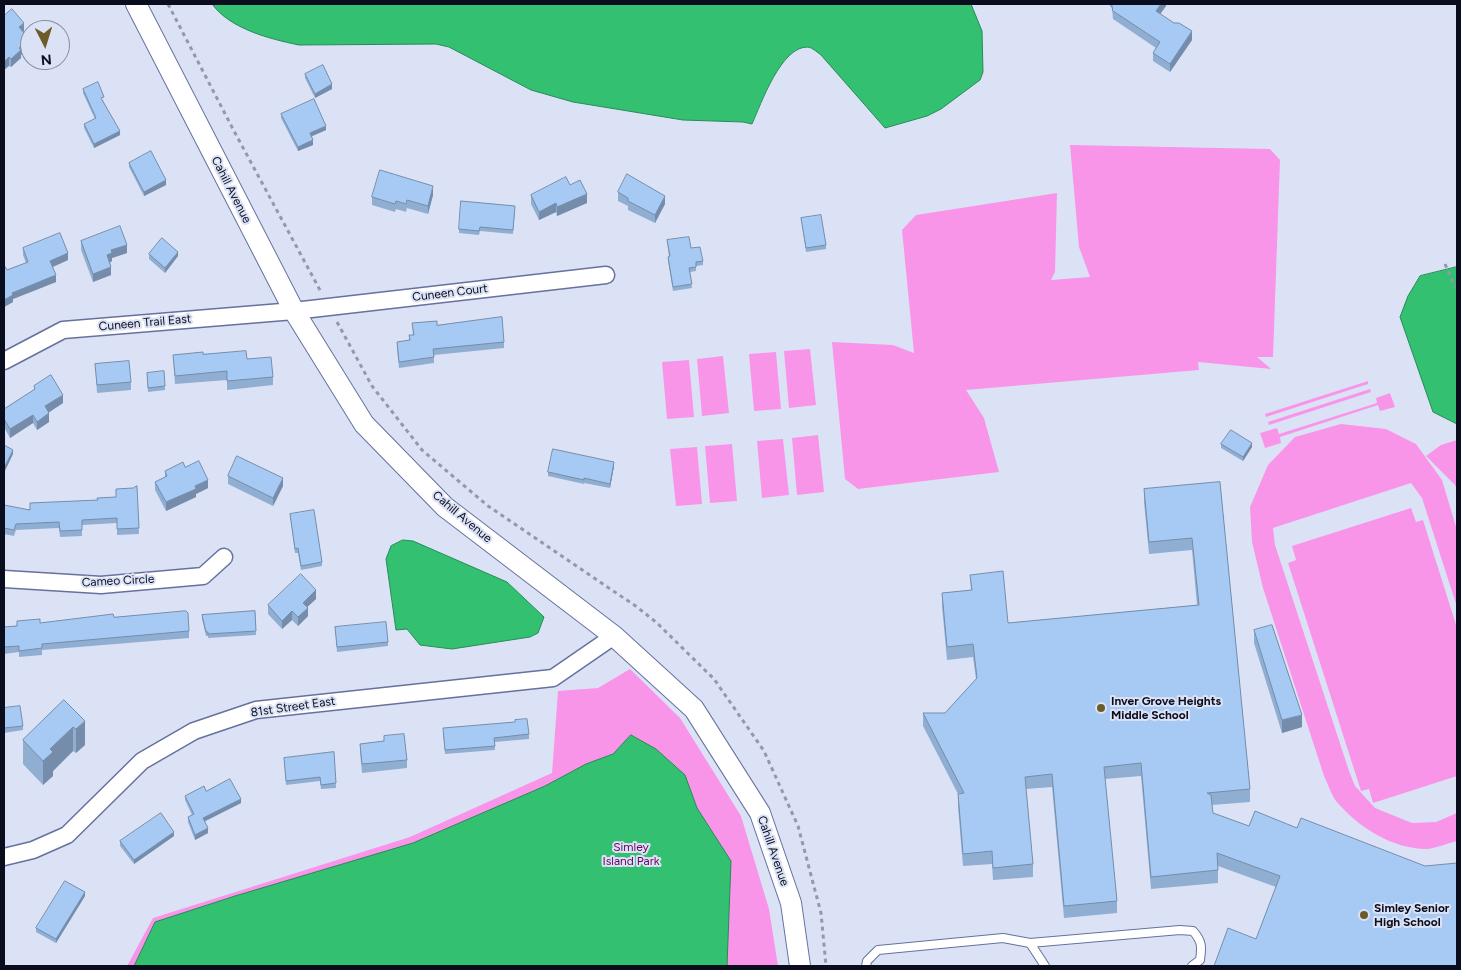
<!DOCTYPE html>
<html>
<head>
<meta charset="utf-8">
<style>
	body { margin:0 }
	#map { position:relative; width:1461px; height:970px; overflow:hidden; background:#dce2f6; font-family:Figtree,sans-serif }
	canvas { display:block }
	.frame { position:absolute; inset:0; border:5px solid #0a0d1e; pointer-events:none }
	.north { position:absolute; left:20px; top:20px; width:50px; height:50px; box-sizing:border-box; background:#dce2f6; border:1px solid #888da0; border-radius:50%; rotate:175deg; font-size:14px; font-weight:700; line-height:20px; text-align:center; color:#0a0d1e }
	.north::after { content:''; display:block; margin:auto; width:18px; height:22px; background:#6b5c2a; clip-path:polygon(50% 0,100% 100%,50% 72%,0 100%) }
</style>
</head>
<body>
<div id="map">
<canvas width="1461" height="970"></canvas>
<div class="frame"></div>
<div class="north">N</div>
</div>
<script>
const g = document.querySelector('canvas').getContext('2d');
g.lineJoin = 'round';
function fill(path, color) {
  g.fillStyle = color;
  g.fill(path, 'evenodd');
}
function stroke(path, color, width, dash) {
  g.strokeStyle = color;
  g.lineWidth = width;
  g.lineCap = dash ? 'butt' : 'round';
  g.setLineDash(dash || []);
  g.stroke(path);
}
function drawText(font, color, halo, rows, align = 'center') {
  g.font = font + ' Figtree,sans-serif';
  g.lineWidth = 4;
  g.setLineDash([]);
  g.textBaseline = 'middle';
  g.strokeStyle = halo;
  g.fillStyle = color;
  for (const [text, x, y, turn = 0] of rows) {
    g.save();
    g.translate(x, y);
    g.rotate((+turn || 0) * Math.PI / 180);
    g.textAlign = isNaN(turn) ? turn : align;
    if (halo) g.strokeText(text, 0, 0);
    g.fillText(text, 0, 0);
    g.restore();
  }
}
const green = new Path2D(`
	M 1070,145 L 1270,149 L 1280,160 L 1273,357 L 1257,357 L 1271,369 L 1198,362 L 1199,370 L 966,390 L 984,418 L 999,472 L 858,489 L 845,479 L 832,342 L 893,345 L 914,353 L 902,230 L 916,215 L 1057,193 L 1055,272 L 1051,280 L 1090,277 L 1079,247 Z
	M 810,349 L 816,405 L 789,408 L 784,351 Z
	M 776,352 L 781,409 L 754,411 L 749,354 Z
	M 723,356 L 729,413 L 702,416 L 697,359 Z
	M 689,360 L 694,417 L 667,419 L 662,362 Z
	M 1368,381 L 1368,384 L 1266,417 L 1265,414 Z
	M 1370,389 L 1371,392 L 1269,425 L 1268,422 Z
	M 1390,393 L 1395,407 L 1380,411 L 1378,405 L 1280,437 L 1281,443 L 1265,448 L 1260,433 L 1277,428 L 1279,434 L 1377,403 L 1376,398 Z
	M 1341,424 L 1386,429 L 1416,444 L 1442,480 L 1457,530 L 1457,607 L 1422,498 L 1411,483 L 1273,528 L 1275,545 L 1349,771 L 1355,786 L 1375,808 L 1412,823 L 1436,822 L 1457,813 L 1457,841 C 1448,843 1437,848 1427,849 C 1392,849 1358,827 1336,801 C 1331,794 1328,784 1324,776 L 1263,588 L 1252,542 L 1250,507 L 1268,465 L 1295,437 Z
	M 818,435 L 824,492 L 797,495 L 792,438 Z
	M 783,439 L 789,495 L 762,498 L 757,441 Z
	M 1457,440 L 1457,490 L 1455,485 L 1426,456 L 1441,445 Z
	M 732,444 L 737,501 L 710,503 L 705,446 Z
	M 697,447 L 702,504 L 676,506 L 670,449 Z
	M 1411,508 L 1416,522 L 1423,520 L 1457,628 L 1457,776 L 1373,803 L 1369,789 L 1361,791 L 1288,563 L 1296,560 L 1292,546 Z
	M 630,669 L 680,718 L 741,816 L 769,909 L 778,966 L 127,966 L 153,918 L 410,837 L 552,773 L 558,691 L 598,688 Z`);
const water = new Path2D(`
	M 212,4 L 971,4 L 982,31 L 983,72 L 980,80 L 941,109 L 927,116 L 885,128 L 821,55 C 817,52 813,48 808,47 C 781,46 761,104 752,124 L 743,122 L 683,120 L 573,102 L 531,90 L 449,47 L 436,44 L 299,45 C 270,39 230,29 212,4 Z
	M 1457,267 L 1457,424 L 1433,412 L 1400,317 L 1408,296 L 1420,276 Z
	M 403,540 L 413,541 L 507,582 L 544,617 L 538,633 L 530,637 L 452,649 L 420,645 L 407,629 L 396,630 L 386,559 L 391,546 Z
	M 631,735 L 656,749 L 685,775 L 697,808 L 731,861 L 727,966 L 134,966 L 155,922 L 235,896 L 413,843 L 545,786 L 586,764 L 613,754 Z`);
const path = new Path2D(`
	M 168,4 L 234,131 L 321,292
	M 1445,264 L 1455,287
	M 337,322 L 372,386 L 422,450 L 488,506 L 637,607 L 657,623 L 714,679 L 764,751 L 798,826 L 821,913 L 826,966`);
const service = new Path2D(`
	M 1030,943 L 1180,930 L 1193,931 C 1202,941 1202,947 1200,960 L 1192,966
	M 866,966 L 867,961 L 878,950 L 1003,938 L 1030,943 L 1045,966`);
const minor = new Path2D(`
	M 4,361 L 63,330 L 294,311 L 606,275
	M 4,579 L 101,585 L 203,576 L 224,557
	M 4,857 L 33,850 L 67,835 L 142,761 L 194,731 L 256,710 L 553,678 L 614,636`);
const tertiary = new Path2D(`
	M 136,4 L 294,311 L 364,424 L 445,507 L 614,636 L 694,709 L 760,813 L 791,903 L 800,966`);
const wall = new Path2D(`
	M 14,4 L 32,4 L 14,5 Z
	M 1109,4 L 1166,4 L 1166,6 L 1160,14 L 1192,40 L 1170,72 L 1153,61 L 1153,53 L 1156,48 L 1113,19 L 1112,8 L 1110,6 Z
	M 4,16 L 24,31 L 23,32 L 29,48 L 21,55 L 21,58 L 11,67 L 9,66 Z
	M 305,74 L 332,89 L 315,98 L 305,78 Z
	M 83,89 L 104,101 L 103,101 L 120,135 L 94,148 L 84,128 L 84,124 L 95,119 L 83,93 Z
	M 281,114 L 326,130 L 312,136 L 313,145 L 298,151 L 281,118 Z
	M 129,163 L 166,185 L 144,196 L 129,167 Z
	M 570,185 L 587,203 L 557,216 L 556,212 L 539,220 L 531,204 L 531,195 Z
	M 618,192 L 665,204 L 655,223 L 628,210 L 628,206 L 618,201 Z
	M 433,195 L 428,214 L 407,208 L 406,212 L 396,209 L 395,212 L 372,205 L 372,197 Z
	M 515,210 L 513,234 L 480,231 L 479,235 L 459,233 L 459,229 Z
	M 801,218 L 826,245 L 826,249 L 806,252 Z
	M 667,240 L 691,248 L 703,261 L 703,265 L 696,266 L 696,271 L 690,272 L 692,288 L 673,291 L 668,261 L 668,257 L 669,257 Z
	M 81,241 L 127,253 L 112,258 L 112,261 L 110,263 L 111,275 L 93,282 L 81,250 Z
	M 23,248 L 68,260 L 53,267 L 56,282 L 13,299 L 13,302 L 4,307 L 4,265 L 7,270 L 26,263 L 23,255 Z
	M 149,254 L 178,256 L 165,273 L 149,259 Z
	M 412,323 L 437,325 L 504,342 L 504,348 L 434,355 L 434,363 L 399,368 L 397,348 L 397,342 L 409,340 L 409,335 L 413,335 Z
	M 203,354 L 247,359 L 273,377 L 273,385 L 227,390 L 227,380 L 175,384 L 173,355 Z
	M 95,364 L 131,382 L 131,390 L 97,393 Z
	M 147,373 L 165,386 L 165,390 L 148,392 Z
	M 34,386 L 63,403 L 49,412 L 49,422 L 37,430 L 33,423 L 10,438 L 4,427 L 4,409 L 34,390 Z
	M 1221,444 L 1252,447 L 1243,461 L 1221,448 Z
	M 614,466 L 610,488 L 584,483 L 584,484 L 548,476 L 548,472 Z
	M 165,471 L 208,488 L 196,494 L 196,497 L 166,511 L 155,490 L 155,482 L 165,477 Z
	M 228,476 L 283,486 L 273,506 L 228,484 Z
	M 1220,482 L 1250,789 L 1250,802 L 1212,805 L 1213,813 L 1249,826 L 1297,828 L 1425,866 L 1256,939 L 1276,887 L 1218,866 L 1218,883 L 1151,889 L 1141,776 L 1105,779 L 1117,901 L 1117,913 L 1064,918 L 1052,787 L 1026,789 L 1033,864 L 1033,877 L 993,880 L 992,864 L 963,866 L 958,807 L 958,794 L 923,726 L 923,713 L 945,713 L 976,679 L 973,657 L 947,660 L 942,606 L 942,593 L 971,590 L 970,575 L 1008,623 L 1197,605 L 1192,550 L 1149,554 L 1144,502 L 1144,489 Z
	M 137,486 L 139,534 L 117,535 L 117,523 L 82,525 L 82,536 L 60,537 L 59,528 L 16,530 L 14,536 L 4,534 L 4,505 L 30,510 L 116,497 Z
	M 290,514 L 322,562 L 322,566 L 301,570 L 298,553 L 295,553 Z
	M 316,599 L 307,607 L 308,616 L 298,626 L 292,620 L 282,629 L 268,614 L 268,605 Z
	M 255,611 L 256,635 L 208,638 L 208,636 L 206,636 L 202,619 L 202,615 Z
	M 114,617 L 189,631 L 189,638 L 42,650 L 42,655 L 19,657 L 19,652 L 4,654 L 4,627 L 40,623 Z
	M 335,627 L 388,642 L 388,646 L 337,652 Z
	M 1254,630 L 1302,727 L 1282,733 L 1254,643 Z
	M 64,700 L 85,745 L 76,753 L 73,751 L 53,771 L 53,776 L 43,785 L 23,764 L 23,740 Z
	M 4,708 L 23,726 L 23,730 L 4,733 Z
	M 443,732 L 529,734 L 529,739 L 495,742 L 495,750 L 445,754 Z
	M 384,736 L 407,760 L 407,768 L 362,773 L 360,752 L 360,744 L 384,741 Z
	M 334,752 L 336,788 L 321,789 L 320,781 L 286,785 L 284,758 Z
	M 185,796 L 241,803 L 204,822 L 208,833 L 195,840 L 188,822 L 188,817 L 192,815 L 185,800 Z
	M 174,836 L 134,864 L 120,846 L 120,841 Z
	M 85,896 L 56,943 L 36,932 L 36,928 Z`);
const shadedWall = new Path2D(`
	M 1161,4 L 1166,4 L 1166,6 L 1156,20 L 1156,11 Z
	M 24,23 L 24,31 L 19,36 L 19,27 Z
	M 1192,31 L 1192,40 L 1170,72 L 1170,64 Z
	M 29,39 L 29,48 L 21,55 L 21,58 L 11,67 L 11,59 L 19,48 Z
	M 9,57 L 9,66 L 4,70 L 4,62 Z
	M 332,84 L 332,89 L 315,98 L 315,94 Z
	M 326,126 L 326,130 L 310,137 L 310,133 Z
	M 120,131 L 120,135 L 94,148 L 94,144 Z
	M 313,140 L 313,145 L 298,151 L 298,147 Z
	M 166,180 L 166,185 L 144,196 L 144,192 Z
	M 433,186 L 433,195 L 428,214 L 428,206 Z
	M 587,194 L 587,203 L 557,216 L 557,207 Z
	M 665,196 L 665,204 L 655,223 L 655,215 Z
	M 556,203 L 556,212 L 539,220 L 539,212 Z
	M 127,245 L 127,253 L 112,258 L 112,261 L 107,264 L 107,255 L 111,250 Z
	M 178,252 L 178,256 L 165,273 L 165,268 Z
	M 68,253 L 68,260 L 50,268 L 50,261 Z
	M 111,267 L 111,275 L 93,282 L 93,274 Z
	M 56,275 L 56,282 L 13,299 L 13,302 L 4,307 L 4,300 L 12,293 Z
	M 63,395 L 63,403 L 45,415 L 45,406 Z
	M 49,413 L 49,422 L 37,430 L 37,422 Z
	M 33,415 L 33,423 L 10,438 L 10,429 Z
	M 1252,443 L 1252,447 L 1243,461 L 1243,457 Z
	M 13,450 L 13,454 L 4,473 L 4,468 Z
	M 614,462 L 614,466 L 610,488 L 610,484 Z
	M 283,478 L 283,486 L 273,506 L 273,498 Z
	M 208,480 L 208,488 L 196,494 L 196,497 L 166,511 L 166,502 L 195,486 Z
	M 316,590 L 316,599 L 303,611 L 303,603 Z
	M 308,608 L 308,616 L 298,626 L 298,617 Z
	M 292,611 L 292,620 L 282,629 L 282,621 Z
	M 1302,715 L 1302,727 L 1282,733 L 1282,720 Z
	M 85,721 L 85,745 L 76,753 L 76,729 Z
	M 73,727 L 73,751 L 53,771 L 53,776 L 43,785 L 43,761 L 50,749 Z
	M 241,799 L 241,803 L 203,822 L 203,818 Z
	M 208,828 L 208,833 L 195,840 L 195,835 Z
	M 174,832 L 174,836 L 134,864 L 134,860 Z
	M 85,892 L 85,896 L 56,943 L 56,939 Z`);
const building = new Path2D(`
	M 1112,4 L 1161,4 L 1156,11 L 1174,23 L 1179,23 L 1192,31 L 1170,64 L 1153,53 L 1160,42 L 1113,11 Z
	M 12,9 L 24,23 L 19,27 L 29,39 L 19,48 L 21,50 L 11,59 L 9,57 L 4,62 L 4,16 Z
	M 323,65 L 332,84 L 315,94 L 305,74 Z
	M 98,82 L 104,97 L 101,98 L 120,131 L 94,144 L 84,124 L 96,118 L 83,89 Z
	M 314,99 L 326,126 L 310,133 L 313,140 L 298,147 L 281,114 Z
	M 151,151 L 166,180 L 144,192 L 129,163 Z
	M 380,170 L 433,186 L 428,206 L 407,200 L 406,204 L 396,201 L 395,204 L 372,197 Z
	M 627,174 L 665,196 L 655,215 L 628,201 L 628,198 L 618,192 Z
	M 566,177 L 570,185 L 580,180 L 587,194 L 557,207 L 556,203 L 539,212 L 531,195 Z
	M 461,201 L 515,206 L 513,230 L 480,227 L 479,231 L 459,229 Z
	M 821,215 L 826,245 L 806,248 L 801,218 Z
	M 120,226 L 127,245 L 111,250 L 112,253 L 107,255 L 111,267 L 93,274 L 81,241 Z
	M 60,233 L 68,253 L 50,261 L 56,275 L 12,293 L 13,295 L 4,300 L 4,265 L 7,270 L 28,262 L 23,248 Z
	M 689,237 L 691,248 L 700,247 L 703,261 L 696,262 L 696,267 L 689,268 L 692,284 L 673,287 L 668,257 L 670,256 L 667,240 Z
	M 162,238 L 178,252 L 165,268 L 149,254 Z
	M 502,317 L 504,342 L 433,349 L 434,357 L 399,362 L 397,342 L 410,340 L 409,335 L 414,335 L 412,323 L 437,321 L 437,325 Z
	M 246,351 L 247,359 L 271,357 L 273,377 L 227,381 L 227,371 L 175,376 L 173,355 L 203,352 L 203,354 Z
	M 129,361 L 131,382 L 97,385 L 95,364 Z
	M 164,371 L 165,386 L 148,388 L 147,373 Z
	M 51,375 L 63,395 L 45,406 L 49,413 L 37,422 L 33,415 L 10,429 L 4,419 L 4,409 L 35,389 L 34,386 Z
	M 1231,430 L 1252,443 L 1243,457 L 1221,444 Z
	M 4,445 L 13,450 L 4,468 Z
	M 553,449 L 614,462 L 610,484 L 584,478 L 584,480 L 548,472 Z
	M 237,456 L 283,478 L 273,498 L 228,476 Z
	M 199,461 L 208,480 L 195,486 L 196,489 L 166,502 L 155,482 L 167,476 L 165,471 L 183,462 L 185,467 Z
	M 1220,482 L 1250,789 L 1207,793 L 1211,795 L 1213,813 L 1249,826 L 1255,811 L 1297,828 L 1301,818 L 1425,866 L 1457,863 L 1457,966 L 1214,966 L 1228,928 L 1256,939 L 1280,876 L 1217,853 L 1218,870 L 1151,877 L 1141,763 L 1104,767 L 1117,901 L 1064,906 L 1052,774 L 1025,777 L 1033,864 L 993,868 L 992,851 L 963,854 L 958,794 L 964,793 L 923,713 L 945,713 L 977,678 L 973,644 L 947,647 L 942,593 L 972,590 L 970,575 L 1003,571 L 1008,623 L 1199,605 L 1192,538 L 1149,542 L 1144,489 Z
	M 137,486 L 139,528 L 117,529 L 117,518 L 82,520 L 82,530 L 60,531 L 59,522 L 16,524 L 14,530 L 4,528 L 4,505 L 30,510 L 30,503 L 98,500 L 97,498 L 116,497 L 116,489 L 133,488 Z
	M 314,510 L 322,562 L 301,566 L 298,548 L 295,549 L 290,514 Z
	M 301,574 L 316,590 L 303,603 L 308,608 L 298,617 L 292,611 L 282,621 L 268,605 Z
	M 186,611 L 188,613 L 189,631 L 42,644 L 42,648 L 19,651 L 19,646 L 4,647 L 4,627 L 17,626 L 17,621 L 40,619 L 40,623 L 113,614 L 114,617 Z
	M 255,611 L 256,631 L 208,634 L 208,632 L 206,632 L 202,615 Z
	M 386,622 L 388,642 L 337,647 L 335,627 Z
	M 1272,625 L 1302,715 L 1282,720 L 1254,630 Z
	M 64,700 L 85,721 L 76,729 L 73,727 L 50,749 L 53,752 L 43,761 L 23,740 Z
	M 20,706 L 23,726 L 4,728 L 4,708 Z
	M 527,719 L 529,734 L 494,738 L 495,746 L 445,750 L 443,728 L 515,722 L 515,720 Z
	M 404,734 L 407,760 L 362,764 L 360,744 L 384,741 L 384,736 Z
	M 334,752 L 336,783 L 321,785 L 320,777 L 286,781 L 284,758 Z
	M 230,779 L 241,799 L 203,818 L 208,828 L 195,835 L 188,817 L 194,814 L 185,796 L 204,786 L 206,791 Z
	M 161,813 L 174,832 L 134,860 L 120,841 Z
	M 65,881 L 85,892 L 56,939 L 36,928 Z`);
const markers = [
	[1101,708,5,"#6b5c2a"],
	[1364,915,5,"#6b5c2a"]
];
const streetNames = [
	["Cahill Avenue",231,190,63],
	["Cuneen Court",450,293,-7],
	["Cuneen Trail East",145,323,-5],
	["Cahill Avenue",462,517,40],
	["Cameo Circle",118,581,-3],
	["81st Street East",293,707,-8],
	["Cahill Avenue",773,851,71]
];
const poiNames = [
	["Inver Grove Heights",1111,701],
	["Middle School",1111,715],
	["Simley Senior",1374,908],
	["High School",1374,922]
];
const parkNames = [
	["Simley",631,847],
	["Island Park",631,861]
];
fill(green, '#f995e8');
fill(water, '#33c071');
stroke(water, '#278a58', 1);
stroke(service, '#66719e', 10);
stroke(minor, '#66719e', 19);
stroke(tertiary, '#66719e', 22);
stroke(path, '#9398ab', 3, [4, 4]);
stroke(service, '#fff', 8);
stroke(minor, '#fff', 16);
stroke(tertiary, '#fff', 20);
fill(wall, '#90aed2');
fill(shadedWall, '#758dab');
fill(building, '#a7caf4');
stroke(building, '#758dab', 1);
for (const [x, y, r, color] of markers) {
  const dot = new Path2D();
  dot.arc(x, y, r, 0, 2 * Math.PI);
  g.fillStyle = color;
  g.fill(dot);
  stroke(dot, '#dce2f6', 2);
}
drawText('12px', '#0a0d1e', '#dce2f6', streetNames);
drawText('bold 12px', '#0a0d1e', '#dce2f6', poiNames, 'left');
drawText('12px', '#67035d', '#dce2f6', parkNames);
</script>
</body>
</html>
